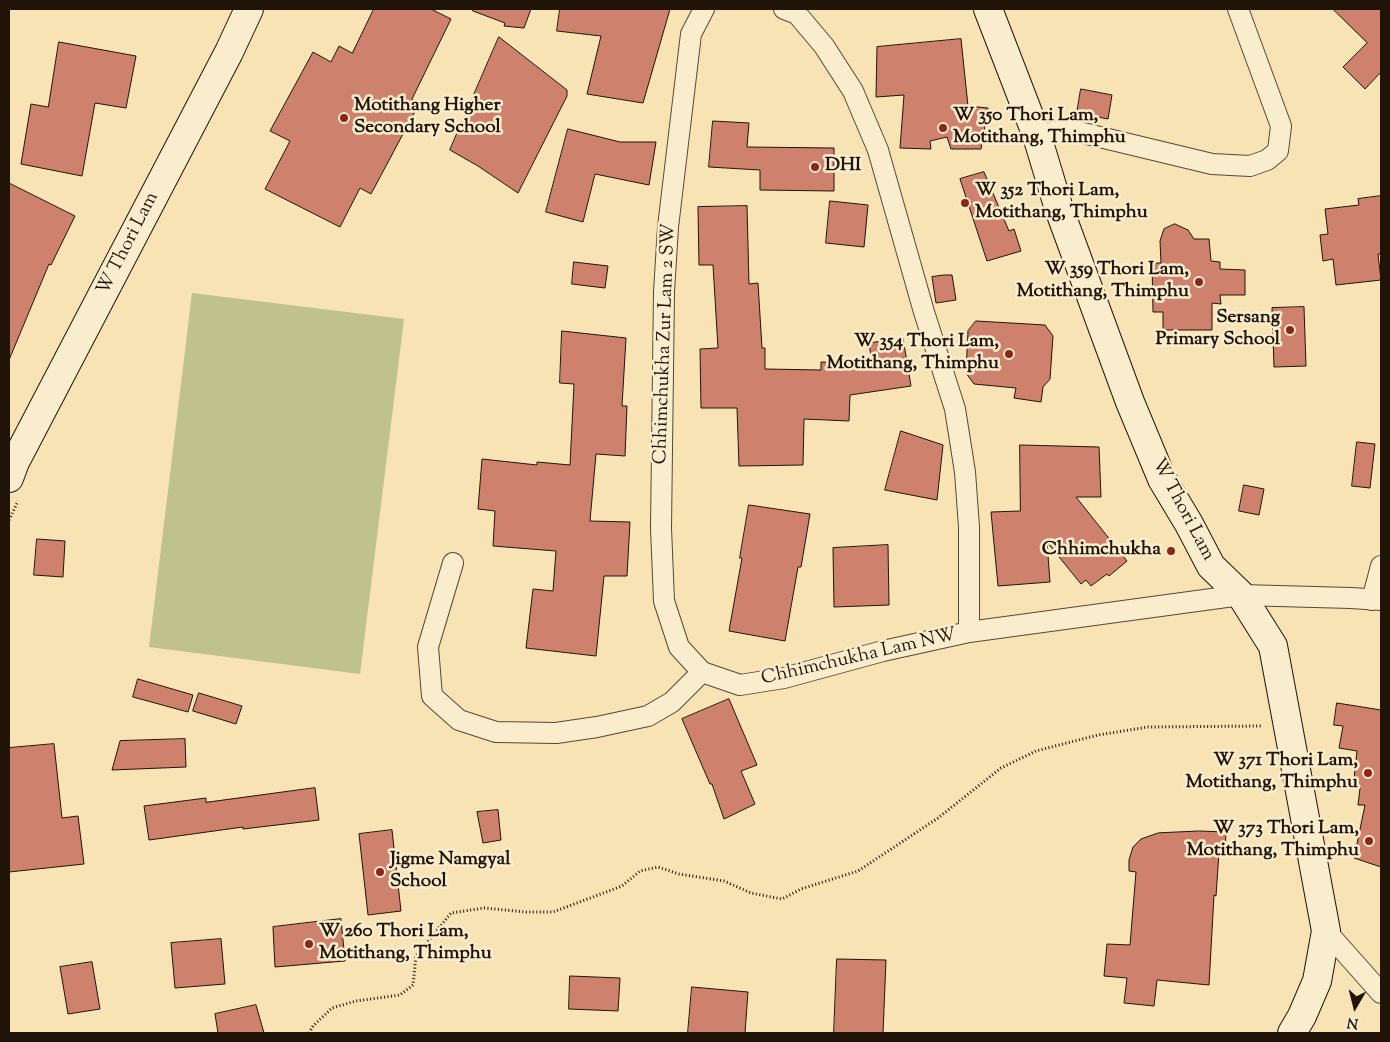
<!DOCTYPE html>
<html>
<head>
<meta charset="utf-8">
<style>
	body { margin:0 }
	#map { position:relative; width:1390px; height:1042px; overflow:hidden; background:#f8e3b4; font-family:"Sorts Mill Goudy",serif }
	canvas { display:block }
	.frame { position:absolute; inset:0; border:10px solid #201409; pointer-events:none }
	.north { position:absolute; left:1330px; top:982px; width:50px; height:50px; -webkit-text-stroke:4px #faedce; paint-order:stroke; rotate:188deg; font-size:14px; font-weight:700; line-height:20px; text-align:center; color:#201409 }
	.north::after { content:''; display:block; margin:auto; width:18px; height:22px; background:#201409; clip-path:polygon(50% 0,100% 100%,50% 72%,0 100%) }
</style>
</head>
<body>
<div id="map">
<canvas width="1390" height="1042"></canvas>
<div class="frame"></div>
<div class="north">N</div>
</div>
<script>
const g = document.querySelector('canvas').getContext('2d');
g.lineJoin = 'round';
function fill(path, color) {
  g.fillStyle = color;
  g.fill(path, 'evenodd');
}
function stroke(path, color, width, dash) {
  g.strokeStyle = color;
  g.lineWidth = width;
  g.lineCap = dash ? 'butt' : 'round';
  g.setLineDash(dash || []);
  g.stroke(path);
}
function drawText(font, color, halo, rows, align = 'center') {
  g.font = font + ' "Sorts Mill Goudy",serif';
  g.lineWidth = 5;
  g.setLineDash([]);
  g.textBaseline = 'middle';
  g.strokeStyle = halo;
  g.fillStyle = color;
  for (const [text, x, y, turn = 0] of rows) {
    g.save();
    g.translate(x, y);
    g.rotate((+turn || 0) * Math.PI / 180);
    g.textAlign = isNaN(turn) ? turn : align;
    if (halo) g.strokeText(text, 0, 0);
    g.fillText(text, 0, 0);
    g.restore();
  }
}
const green = new Path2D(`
	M 192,293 L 404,319 L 360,674 L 149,647 Z`);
const building = new Path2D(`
	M 374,9 L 431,9 L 451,19 L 412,99 L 419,104 L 371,194 L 360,188 L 340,227 L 265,189 L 290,141 L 270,131 L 313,52 L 331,62 L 339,46 L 352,53 Z
	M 473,9 L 531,9 L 524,28 L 504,26 L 505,23 L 473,11 Z
	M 560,9 L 670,9 L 643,103 L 587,94 L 601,36 L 557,31 Z
	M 1333,9 L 1381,9 L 1381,72 L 1365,89 L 1343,67 L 1367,43 Z
	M 499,37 L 567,90 L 567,96 L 518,193 L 478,166 L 450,150 Z
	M 961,39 L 968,106 L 988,108 L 981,149 L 951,149 L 947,137 L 930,141 L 931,149 L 900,148 L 904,95 L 876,97 L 877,47 Z
	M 59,42 L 136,56 L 126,108 L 95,103 L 82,176 L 21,164 L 31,104 L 48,107 Z
	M 1081,89 L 1112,95 L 1108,119 L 1077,113 Z
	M 713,121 L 749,123 L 747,147 L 834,148 L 834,191 L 760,190 L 760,170 L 709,167 Z
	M 568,129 L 620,142 L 656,142 L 649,185 L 595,174 L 583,222 L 546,212 Z
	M 984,172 L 1009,231 L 1014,229 L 1021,251 L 987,261 L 960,179 Z
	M 9,183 L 75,216 L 51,265 L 49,264 L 9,360 Z
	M 1381,196 L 1381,254 L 1378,254 L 1381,280 L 1336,285 L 1333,259 L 1323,261 L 1320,235 L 1328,234 L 1325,209 L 1359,205 L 1358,199 Z
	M 830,201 L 868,205 L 864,247 L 826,243 Z
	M 747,206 L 749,284 L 758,283 L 762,348 L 765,348 L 765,369 L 821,370 L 821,362 L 872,364 L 869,343 L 903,338 L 911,386 L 850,395 L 849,421 L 804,419 L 803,465 L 739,466 L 737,408 L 701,408 L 700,349 L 718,348 L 713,265 L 699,265 L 698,207 Z
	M 1175,224 L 1188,230 L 1194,239 L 1209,239 L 1211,261 L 1220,262 L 1220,269 L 1245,270 L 1245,295 L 1220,295 L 1221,304 L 1212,303 L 1212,330 L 1163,330 L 1163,312 L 1153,312 L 1152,263 L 1161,263 L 1160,241 L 1164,229 Z
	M 574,262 L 608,266 L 605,288 L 572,284 Z
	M 944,275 L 952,275 L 956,300 L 936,303 L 932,277 Z
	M 1304,307 L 1306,366 L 1274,367 L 1272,308 Z
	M 976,321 L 1045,325 L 1053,336 L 1050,379 L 1043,387 L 1041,402 L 1014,398 L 1016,388 L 974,384 L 966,373 L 968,331 Z
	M 562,331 L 626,338 L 622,406 L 627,406 L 625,456 L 596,454 L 590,521 L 630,522 L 627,576 L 604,576 L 596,656 L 526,648 L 533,589 L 553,591 L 556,551 L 493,546 L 495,511 L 478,509 L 482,459 L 537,465 L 537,462 L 570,465 L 574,384 L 560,383 Z
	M 901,431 L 943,445 L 937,500 L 885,490 Z
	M 1357,442 L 1375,444 L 1370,488 L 1352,486 Z
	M 1020,445 L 1099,447 L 1101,497 L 1076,497 L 1127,561 L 1109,576 L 1107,574 L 1091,586 L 1086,580 L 1081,584 L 1047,542 L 1050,582 L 998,586 L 991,512 L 1020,511 Z
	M 1244,485 L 1264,489 L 1259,515 L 1239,511 Z
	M 749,505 L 810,514 L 801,567 L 798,567 L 785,641 L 729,631 L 742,558 L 740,558 Z
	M 37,539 L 65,541 L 63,577 L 34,575 Z
	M 888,545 L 889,605 L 834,607 L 833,548 Z
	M 138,679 L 193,695 L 188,712 L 133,697 Z
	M 199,693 L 242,706 L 236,724 L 193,711 Z
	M 729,699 L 757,765 L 741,771 L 755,804 L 724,819 L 712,784 L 710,784 L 682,719 Z
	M 1337,703 L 1381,710 L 1381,867 L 1354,858 L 1365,805 L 1358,805 L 1360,788 L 1353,788 L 1357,751 L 1339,748 L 1343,726 L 1334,725 Z
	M 185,739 L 186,767 L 112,770 L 120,741 Z
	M 54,744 L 62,818 L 78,816 L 84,864 L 9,872 L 9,748 Z
	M 315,788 L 319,820 L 243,829 L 243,827 L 149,840 L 144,806 L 206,798 L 206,802 Z
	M 498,810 L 501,840 L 483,843 L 477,812 Z
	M 392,830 L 401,911 L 368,915 L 359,834 Z
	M 1199,831 L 1226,832 L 1225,852 L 1219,852 L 1216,896 L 1214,895 L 1209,985 L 1157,980 L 1154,1006 L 1124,1003 L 1127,978 L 1104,976 L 1107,944 L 1130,945 L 1136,872 L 1129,871 L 1129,860 L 1133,847 L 1141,839 L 1158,833 Z
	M 341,919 L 345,961 L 275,967 L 273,927 Z
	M 221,939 L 225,984 L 175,988 L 171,943 Z
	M 837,959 L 886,960 L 883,1033 L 834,1033 Z
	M 92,962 L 100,1009 L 68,1014 L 60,967 Z
	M 570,976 L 620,978 L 618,1011 L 569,1009 Z
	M 692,987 L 748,992 L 745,1033 L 688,1033 Z
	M 256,1005 L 264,1033 L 218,1033 L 215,1014 Z`);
const path = new Path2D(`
	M 9,520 L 18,501
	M 309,1033 L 313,1026 L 332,1008 L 356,1001 L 400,995 L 413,985 L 416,956 L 451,913 L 484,908 L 526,912 L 553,912 L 622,886 L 640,871 L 658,867 L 679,874 L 724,881 L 751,893 L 782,899 L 801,889 L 858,871 L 938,818 L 1001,768 L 1036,751 L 1098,735 L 1148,727 L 1262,726`);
const street = new Path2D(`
	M 704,9 L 691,34 L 668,227 L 664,292 L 661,528 L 664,601 L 679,647 L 702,672 L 740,685 L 784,678 L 883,651 L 969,632 L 1241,595 L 1351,598 L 1381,600
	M 784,9 L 797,14 L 824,46 L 853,91 L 878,150 L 924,312 L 955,409 L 965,472 L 969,527 L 969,632
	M 1037,136 L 1053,132 L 1079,132 L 1212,164 L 1250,166 L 1267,160 L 1278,151 L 1281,126 L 1238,9
	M 453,563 L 428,647 L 432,696 L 459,720 L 496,732 L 556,733 L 597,727 L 648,716 L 672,702 L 702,672
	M 1372,600 L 1381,566
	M 1326,931 L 1381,993`);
const secondary = new Path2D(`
	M 988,9 L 1037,136 L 1059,209 L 1130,402 L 1162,479 L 1189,524 L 1211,566 L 1241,595 L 1273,646 L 1326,931 L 1317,981 L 1302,1016 L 1292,1033
	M 9,478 L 15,462 L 229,52 L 249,9`);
const markers = [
	[344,118,5,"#8f2418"],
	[943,128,5,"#8f2418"],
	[815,167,5,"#8f2418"],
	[965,203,5,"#8f2418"],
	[1199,282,5,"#8f2418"],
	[1290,330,5,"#8f2418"],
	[1009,354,5,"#8f2418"],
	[1171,551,5,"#8f2418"],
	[1368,773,5,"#8f2418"],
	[1369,841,5,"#8f2418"],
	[380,872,5,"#8f2418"],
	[309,944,5,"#8f2418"]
];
const poiNames = [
	["Motithang Higher",354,107],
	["Secondary School",354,129],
	["W 350 Thori Lam,",953,117],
	["Motithang, Thimphu",953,139],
	["DHI",825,167],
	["W 352 Thori Lam,",975,192],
	["Motithang, Thimphu",975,214],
	["W 359 Thori Lam,",1189,271,"right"],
	["Motithang, Thimphu",1189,293,"right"],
	["Sersang",1280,319,"right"],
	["Primary School",1280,341,"right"],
	["W 354 Thori Lam,",999,343,"right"],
	["Motithang, Thimphu",999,365,"right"],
	["Chhimchukha",1161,551,"right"],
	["W 371 Thori Lam,",1358,762,"right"],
	["Motithang, Thimphu",1358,784,"right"],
	["W 373 Thori Lam,",1359,830,"right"],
	["Motithang, Thimphu",1359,852,"right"],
	["Jigme Namgyal",390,861],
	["School",390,883],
	["W 260 Thori Lam,",319,933],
	["Motithang, Thimphu",319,955]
];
const streetNames = [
	["W Thori Lam",129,244,-63],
	["Chhimchukha Zur Lam 2 SW",666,344,-88],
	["W Thori Lam",1182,510,62],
	["Chhimchukha Lam NW",859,658,-13]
];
fill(green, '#bfc38b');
fill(building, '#ce826e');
stroke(building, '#201409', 1);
stroke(street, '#564834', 22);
stroke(secondary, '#201409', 30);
stroke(path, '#201409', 3, [1, 2.5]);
stroke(street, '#faedce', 20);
stroke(secondary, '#faedce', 28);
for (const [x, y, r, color] of markers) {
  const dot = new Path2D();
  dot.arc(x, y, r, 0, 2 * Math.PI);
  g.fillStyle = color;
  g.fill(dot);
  stroke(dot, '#faedce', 2);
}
drawText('bold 19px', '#201409', '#faedce', poiNames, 'left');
drawText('19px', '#201409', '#faedce', streetNames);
</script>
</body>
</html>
